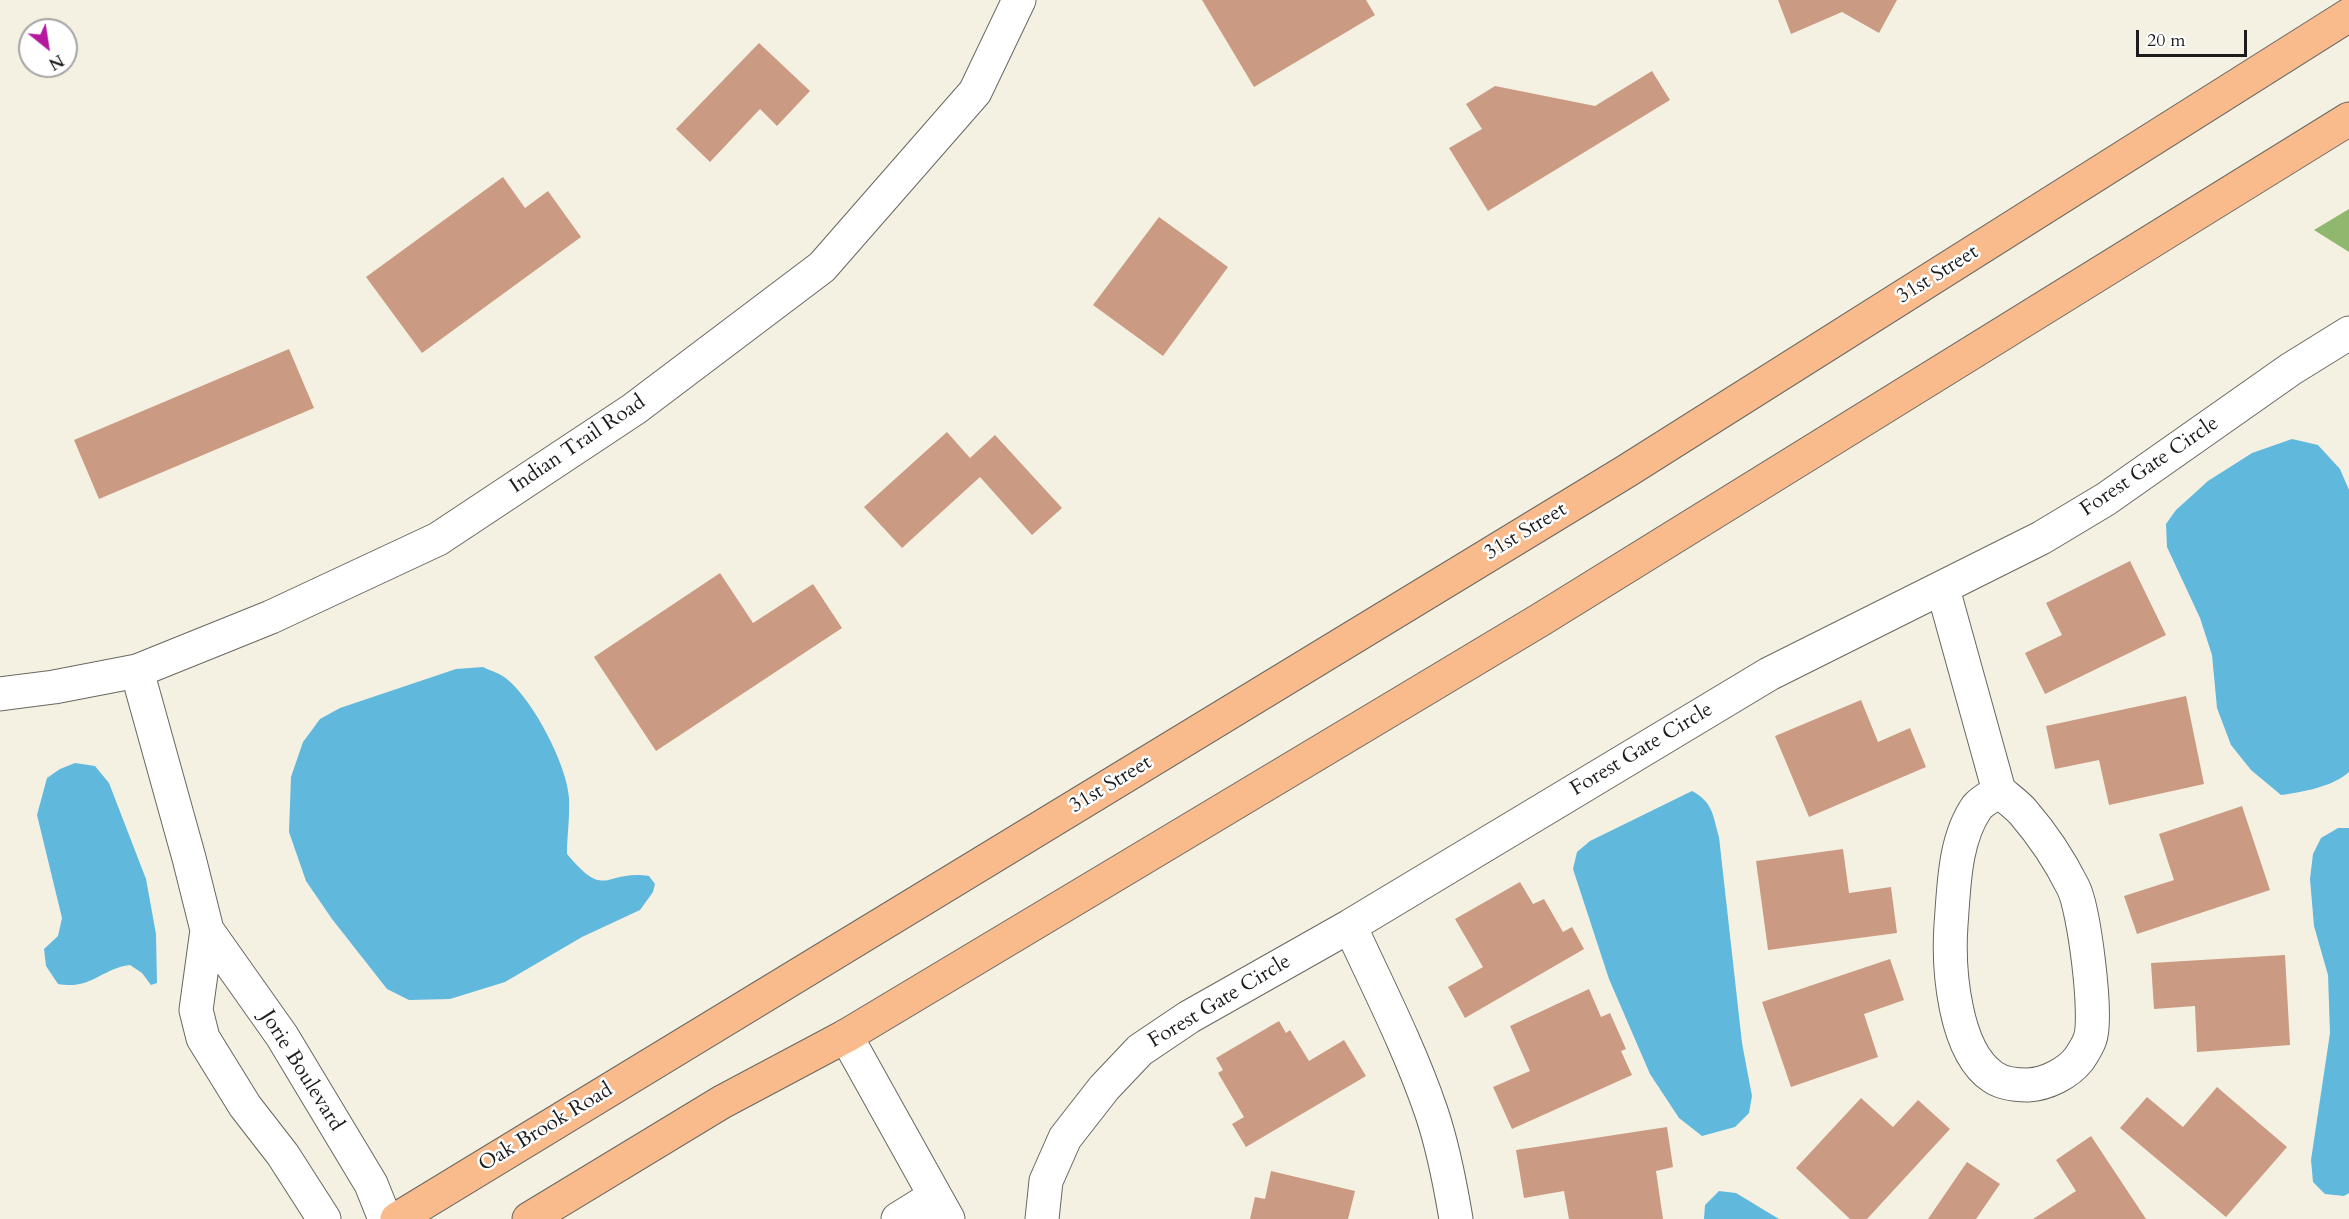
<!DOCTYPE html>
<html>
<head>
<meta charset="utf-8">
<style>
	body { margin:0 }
	#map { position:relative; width:2349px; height:1219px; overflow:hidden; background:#f5f1e2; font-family:Cardo,serif }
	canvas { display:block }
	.north { position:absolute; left:18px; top:18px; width:60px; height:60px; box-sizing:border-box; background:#fff; border:2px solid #a4a4a4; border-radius:50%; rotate:150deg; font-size:16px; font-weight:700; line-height:24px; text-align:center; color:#1c1c1c }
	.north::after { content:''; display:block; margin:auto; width:21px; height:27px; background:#b5179e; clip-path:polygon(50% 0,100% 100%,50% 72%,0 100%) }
	.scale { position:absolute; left:2136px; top:30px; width:111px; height:27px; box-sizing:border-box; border:3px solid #1c1c1c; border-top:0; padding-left:8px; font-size:18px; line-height:21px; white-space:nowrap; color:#1c1c1c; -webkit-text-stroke:4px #fff; paint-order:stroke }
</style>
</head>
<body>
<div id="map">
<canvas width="2349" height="1219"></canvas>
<div class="north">N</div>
<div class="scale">20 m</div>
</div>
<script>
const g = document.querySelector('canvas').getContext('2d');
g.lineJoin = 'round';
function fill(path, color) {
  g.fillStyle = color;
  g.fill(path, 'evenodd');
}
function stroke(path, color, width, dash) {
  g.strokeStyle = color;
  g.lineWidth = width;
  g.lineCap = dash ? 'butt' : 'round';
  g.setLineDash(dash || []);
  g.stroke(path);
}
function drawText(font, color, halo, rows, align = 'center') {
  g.font = font + ' Cardo,serif';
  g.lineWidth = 5;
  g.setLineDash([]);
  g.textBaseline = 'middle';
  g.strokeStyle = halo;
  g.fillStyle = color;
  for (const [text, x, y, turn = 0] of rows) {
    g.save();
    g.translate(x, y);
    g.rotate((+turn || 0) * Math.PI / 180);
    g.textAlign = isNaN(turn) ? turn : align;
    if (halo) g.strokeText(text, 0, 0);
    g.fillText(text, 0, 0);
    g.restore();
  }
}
const forest = new Path2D(`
	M 2349,209 L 2349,252 L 2314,230 Z`);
const water = new Path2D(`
	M 2292,439 L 2318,445 L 2340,469 L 2349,490 L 2349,772 C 2332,787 2303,792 2281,795 L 2251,770 L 2231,745 L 2217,708 L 2212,655 L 2200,618 L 2167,547 L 2166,524 L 2176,510 L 2208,481 L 2252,453 Z
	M 483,667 C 491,671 502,674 508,680 C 534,702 567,765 569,798 C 570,817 567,836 567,854 C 607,902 604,869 649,876 L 655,884 L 653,892 L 640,910 L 582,937 L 505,982 L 450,999 L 409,1000 L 387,989 L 332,919 L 306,881 L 289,832 L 291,777 L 303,742 L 320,719 L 340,708 L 456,669 Z
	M 75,763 L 95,766 L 109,783 L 146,879 L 156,934 L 157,983 L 151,985 L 142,973 L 130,965 C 100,969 92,990 58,984 L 46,966 L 44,949 L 58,936 L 62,918 L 37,815 L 47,778 L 60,769 Z
	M 1692,791 C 1713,802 1713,816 1719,837 L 1742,1043 L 1752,1096 L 1749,1113 L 1735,1127 L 1702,1136 L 1679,1118 L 1650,1074 L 1609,979 L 1573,869 L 1577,852 L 1590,841 Z
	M 2338,828 L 2349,828 L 2349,1193 L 2344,1196 L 2325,1194 L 2313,1182 L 2311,1160 L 2330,1033 L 2328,975 L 2314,926 L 2310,879 L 2313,854 L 2321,838 Z
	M 1719,1191 L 1736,1193 L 1779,1219 L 1704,1219 L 1705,1205 Z`);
const building = new Path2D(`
	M 1202,0 L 1366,0 L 1375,15 L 1254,87 Z
	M 1778,0 L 1897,0 L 1879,33 L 1842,12 L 1791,34 Z
	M 759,43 L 810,91 L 777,126 L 760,109 L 710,162 L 676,129 Z
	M 1652,71 L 1670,100 L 1488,211 L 1449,148 L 1482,129 L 1466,104 L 1495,86 L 1595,106 Z
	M 503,177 L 525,208 L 548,191 L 581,237 L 422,353 L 366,277 Z
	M 1159,217 L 1228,267 L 1163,356 L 1093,305 Z
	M 289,349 L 314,408 L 99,499 L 74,440 Z
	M 947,432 L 970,458 L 995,435 L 1062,508 L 1032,535 L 980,477 L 902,548 L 864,507 Z
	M 2130,561 L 2166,635 L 2045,694 L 2025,653 L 2062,635 L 2046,603 Z
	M 720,573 L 753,623 L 813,584 L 842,628 L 656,751 L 594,657 Z
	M 2186,696 L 2204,784 L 2109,805 L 2099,760 L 2055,769 L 2046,726 Z
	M 1861,700 L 1878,742 L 1910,728 L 1926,767 L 1809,817 L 1775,736 Z
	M 2242,806 L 2270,890 L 2137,934 L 2124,896 L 2174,880 L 2159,834 Z
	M 1843,849 L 1849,893 L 1891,887 L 1897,933 L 1768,950 L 1756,861 Z
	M 1520,882 L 1533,904 L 1544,899 L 1563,932 L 1572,927 L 1584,949 L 1465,1018 L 1448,987 L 1483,967 L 1455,919 Z
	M 2285,955 L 2290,1045 L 2197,1052 L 2195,1006 L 2154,1009 L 2151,963 Z
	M 1890,959 L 1904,1000 L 1864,1014 L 1878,1057 L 1791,1087 L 1762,1002 Z
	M 1589,989 L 1601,1017 L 1610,1013 L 1626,1049 L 1621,1051 L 1632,1075 L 1512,1129 L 1493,1087 L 1530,1071 L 1510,1026 Z
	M 1279,1021 L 1286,1033 L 1290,1030 L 1309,1061 L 1344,1040 L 1366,1076 L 1246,1147 L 1232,1124 L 1244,1117 L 1218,1073 L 1223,1070 L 1216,1058 Z
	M 2217,1087 L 2287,1147 L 2226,1217 L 2120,1128 L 2147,1097 L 2183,1127 Z
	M 1861,1098 L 1893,1127 L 1918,1100 L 1950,1129 L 1867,1219 L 1850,1219 L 1796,1168 Z
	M 1667,1127 L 1673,1167 L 1656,1171 L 1663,1219 L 1569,1219 L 1564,1191 L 1524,1198 L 1516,1150 Z
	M 2091,1136 L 2146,1219 L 2033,1219 L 2076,1191 L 2056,1160 Z
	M 1967,1162 L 2000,1184 L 1976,1219 L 1928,1219 Z
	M 1271,1171 L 1355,1191 L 1348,1219 L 1250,1219 L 1255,1197 L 1265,1199 Z`);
const minor = new Path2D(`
	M 1943,589 L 1999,791 C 2007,798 2016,804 2023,812 C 2042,834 2060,861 2073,887 C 2084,908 2098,1017 2090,1039 C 2088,1045 2083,1053 2079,1059 C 2068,1073 2047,1084 2028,1085 C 2016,1085 2003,1084 1993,1077 C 1954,1051 1948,968 1951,925 C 1954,887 1954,840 1977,807 C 1982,801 1992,796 1999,791
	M 137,671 L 189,858 L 207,930 L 282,1036 L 371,1184 L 385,1219
	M 0,694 L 54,687 L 137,671 L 271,617 L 438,539 L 634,409 L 822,267 L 975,92 L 1019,0
	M 1350,926 C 1378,987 1409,1047 1431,1111 C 1443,1146 1450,1183 1456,1219
	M 207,930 L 196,1010 L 203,1038 L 245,1106 L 283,1155 L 324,1219
	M 846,1036 L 948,1219
	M 898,1219 L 935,1196
	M 1042,1219 L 1046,1181 L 1065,1138 L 1104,1088 L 1140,1050 L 1189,1017 L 1350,926 L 1769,674 L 2041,538 L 2106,499 L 2291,369 L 2349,333`);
const major = new Path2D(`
	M 397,1219 L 1625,472 L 2349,15
	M 529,1219 L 722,1102 L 846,1036 L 1540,620 L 2349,119`);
const streetNames = [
	["31st Street",1938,275,-32],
	["Indian Trail Road",578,445,-34],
	["Forest Gate Circle",2150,467,-34],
	["31st Street",1526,532,-31],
	["Forest Gate Circle",1642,750,-31],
	["31st Street",1111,785,-31],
	["Forest Gate Circle",1220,1002,-31],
	["Jorie Boulevard",301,1071,58],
	["Oak Brook Road",546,1128,-31]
];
fill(forest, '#8fb76d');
fill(water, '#60b8dd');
fill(building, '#ca9b82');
stroke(minor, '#686761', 35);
stroke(major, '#686761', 35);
stroke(minor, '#fff', 33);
stroke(major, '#fabb8c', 33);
drawText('21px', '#1c1c1c', '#fff', streetNames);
</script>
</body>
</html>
